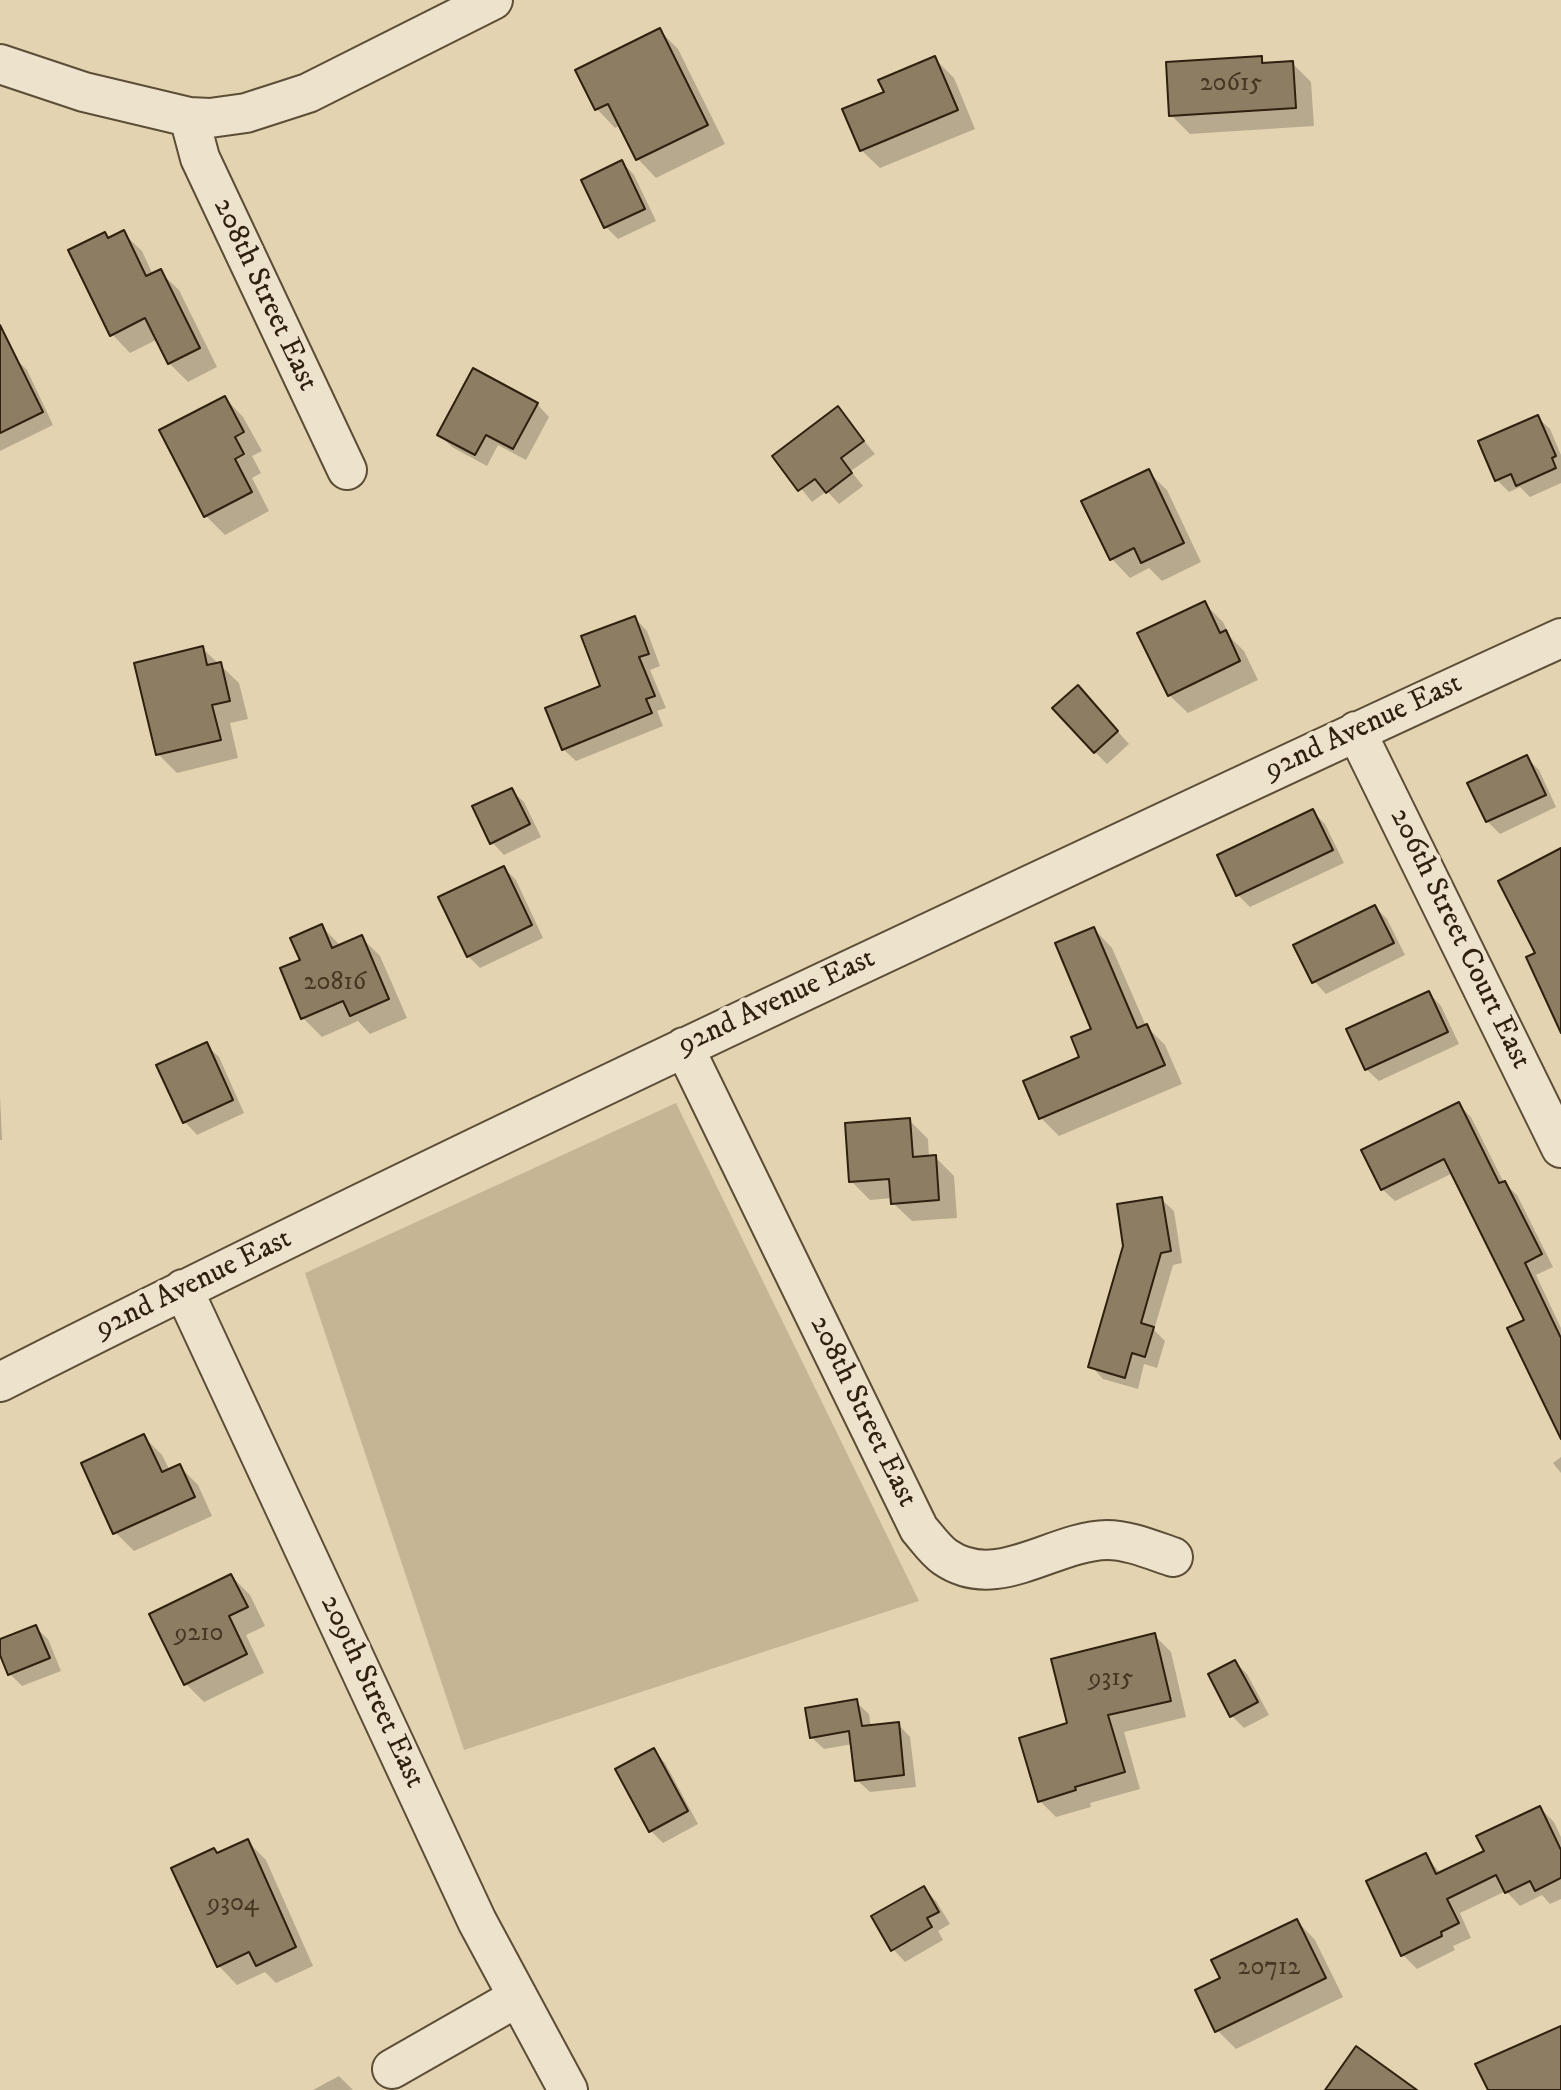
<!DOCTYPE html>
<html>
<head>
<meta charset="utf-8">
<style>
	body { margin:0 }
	canvas { display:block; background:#e4d3b0 }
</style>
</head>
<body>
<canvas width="1561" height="2090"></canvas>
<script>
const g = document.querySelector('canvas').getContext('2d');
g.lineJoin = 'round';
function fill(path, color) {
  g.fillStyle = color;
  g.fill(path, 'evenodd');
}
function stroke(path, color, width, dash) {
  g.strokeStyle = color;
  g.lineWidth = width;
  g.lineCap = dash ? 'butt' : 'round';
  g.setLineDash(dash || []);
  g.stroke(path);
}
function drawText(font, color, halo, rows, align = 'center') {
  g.font = font + ' "IM FELL DW Pica",serif';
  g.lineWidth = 8;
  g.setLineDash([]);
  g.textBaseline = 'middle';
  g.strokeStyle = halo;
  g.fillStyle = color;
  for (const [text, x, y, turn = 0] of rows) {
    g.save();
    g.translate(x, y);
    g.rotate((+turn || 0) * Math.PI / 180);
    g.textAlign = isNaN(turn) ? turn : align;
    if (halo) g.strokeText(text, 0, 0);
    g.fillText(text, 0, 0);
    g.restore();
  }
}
const green = new Path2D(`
	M 676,1103 L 919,1601 L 464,1750 L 305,1273 Z`);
const shadow = new Path2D(`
	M 659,30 L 678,49 L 725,144 L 656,178 L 638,159 L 621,125 L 615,128 L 597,109 Z
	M 1261,58 L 1267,65 L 1292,63 L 1311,82 L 1314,126 L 1190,134 L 1171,115 Z
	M 935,59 L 954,78 L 975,129 L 880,168 L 861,150 L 886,93 Z
	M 622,162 L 634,175 L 656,221 L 618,239 L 606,227 L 584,180 Z
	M 123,233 L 142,251 L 153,275 L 160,272 L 179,290 L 217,367 L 188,382 L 169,363 L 158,339 L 130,353 L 112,334 L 109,239 Z
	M 15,358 L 27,370 L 53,425 L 0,451 L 0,365 Z
	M 225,398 L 243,417 L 262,451 L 252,456 L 261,473 L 252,478 L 269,511 L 225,535 L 206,516 Z
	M 537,404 L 549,417 L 526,460 L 498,445 L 487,466 L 452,447 L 440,435 Z
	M 838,409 L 875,454 L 851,471 L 863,486 L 839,504 L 827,491 L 812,502 L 775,456 Z
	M 1537,417 L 1550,429 L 1561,455 L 1561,483 L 1530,497 L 1520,487 L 1509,492 L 1497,480 Z
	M 1148,472 L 1167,490 L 1201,562 L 1162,581 L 1149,568 L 1130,578 L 1112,559 Z
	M 1204,603 L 1223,622 L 1231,638 L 1244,651 L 1258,680 L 1188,713 L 1169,695 Z
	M 635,618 L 647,631 L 660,666 L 650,670 L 666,708 L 657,711 L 663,726 L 576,761 L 563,749 L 602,687 Z
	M 202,648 L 239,683 L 248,719 L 230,723 L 238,758 L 177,773 L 158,754 Z
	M 1090,700 L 1129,744 L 1107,764 L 1095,752 Z
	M 1526,757 L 1539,770 L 1556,807 L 1500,834 L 1487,821 Z
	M 511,790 L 524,802 L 541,837 L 504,855 L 492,842 Z
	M 1313,812 L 1325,824 L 1344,863 L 1250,907 L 1238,895 Z
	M 504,868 L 516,880 L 543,938 L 480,968 L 468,956 Z
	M 1375,907 L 1387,919 L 1405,955 L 1326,994 L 1314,981 Z
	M 322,927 L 341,946 L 362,938 L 380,956 L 407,1018 L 370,1034 L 358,1021 L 322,1037 L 303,1018 L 302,961 Z
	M 1094,929 L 1112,948 L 1146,1026 L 1165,1045 L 1182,1084 L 1059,1136 L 1040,1117 L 1082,1058 L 1093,1030 Z
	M 1429,993 L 1441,1006 L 1459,1044 L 1379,1081 L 1366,1069 Z
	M 206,1045 L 219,1057 L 244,1113 L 197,1135 L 185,1122 L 159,1066 Z
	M 0,1096 L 2,1140 L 0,1140 Z
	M 1459,1105 L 1471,1117 L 1504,1183 L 1517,1195 L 1553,1267 L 1536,1275 L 1561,1328 L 1561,1415 L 1526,1321 L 1453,1173 L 1395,1201 L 1382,1189 Z
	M 909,1120 L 928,1139 L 929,1158 L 935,1157 L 954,1176 L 957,1218 L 912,1221 L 893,1203 L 893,1198 L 870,1200 L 851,1181 Z
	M 1161,1199 L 1174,1211 L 1182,1263 L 1173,1265 L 1154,1330 L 1165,1341 L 1157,1368 L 1144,1364 L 1138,1389 L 1103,1379 L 1091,1366 Z
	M 144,1437 L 162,1455 L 170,1471 L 180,1467 L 198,1485 L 212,1516 L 134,1551 L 115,1532 Z
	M 1561,1457 L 1561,1473 L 1553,1463 Z
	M 231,1576 L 250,1595 L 265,1626 L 246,1635 L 264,1673 L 204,1702 L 186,1684 Z
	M 35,1627 L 48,1639 L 61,1671 L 22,1686 L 10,1674 L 0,1650 L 0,1642 Z
	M 1154,1635 L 1171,1652 L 1186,1717 L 1124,1732 L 1140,1789 L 1090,1803 L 1091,1807 L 1056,1817 L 1040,1801 L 1069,1725 Z
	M 1235,1662 L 1247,1674 L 1269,1715 L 1244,1728 L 1232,1716 Z
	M 856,1702 L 869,1714 L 871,1727 L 898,1724 L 910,1737 L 916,1787 L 870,1792 L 857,1780 L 853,1744 L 824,1749 L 811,1737 Z
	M 653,1750 L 665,1763 L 698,1824 L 663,1843 L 651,1831 Z
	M 1540,1808 L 1554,1822 L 1561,1837 L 1561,1899 L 1550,1904 L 1542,1895 L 1520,1906 L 1506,1891 L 1460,1913 L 1471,1938 L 1453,1946 L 1455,1950 L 1417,1969 L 1403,1955 L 1425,1855 L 1441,1874 L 1487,1852 Z
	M 247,1841 L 266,1860 L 313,1966 L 276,1983 L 265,1972 L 237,1985 L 219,1966 L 218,1854 Z
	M 924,1888 L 936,1901 L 950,1924 L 938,1931 L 943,1940 L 905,1962 L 893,1949 Z
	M 1297,1921 L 1315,1940 L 1343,1997 L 1236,2049 L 1217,2030 L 1222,1979 Z
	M 339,2076 L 353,2090 L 313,2090 Z`);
const building = new Path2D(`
	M 660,28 L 708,125 L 636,160 L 608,104 L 595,110 L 575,70 Z
	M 935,56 L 958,110 L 860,151 L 842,109 L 884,92 L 878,80 Z
	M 1262,56 L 1262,63 L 1293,61 L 1296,108 L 1169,116 L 1166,62 Z
	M 622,160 L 645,209 L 604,228 L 581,180 Z
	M 124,230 L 146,276 L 161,269 L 200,348 L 168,364 L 145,318 L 110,336 L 68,250 L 105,232 L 108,238 Z
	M 0,325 L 43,412 L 0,433 Z
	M 473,368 L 538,403 L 513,449 L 486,435 L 475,455 L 437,435 Z
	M 225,396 L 244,432 L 235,437 L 244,454 L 235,459 L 252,492 L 204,517 L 159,430 Z
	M 838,406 L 864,441 L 841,458 L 852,473 L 826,493 L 815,479 L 798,491 L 772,456 Z
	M 1538,415 L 1556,456 L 1552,458 L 1556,468 L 1516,486 L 1511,474 L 1495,481 L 1478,441 Z
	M 1149,469 L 1184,543 L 1141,563 L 1134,548 L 1110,560 L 1081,501 Z
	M 1205,601 L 1220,633 L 1226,630 L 1240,661 L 1168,696 L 1137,633 Z
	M 635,616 L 649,654 L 639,657 L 655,696 L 646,699 L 652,713 L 562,750 L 545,708 L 600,686 L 581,636 Z
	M 203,646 L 207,665 L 221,662 L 230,701 L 212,705 L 221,740 L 156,755 L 134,663 Z
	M 1078,685 L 1118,731 L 1094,753 L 1052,708 Z
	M 1527,755 L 1546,795 L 1486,822 L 1467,783 Z
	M 512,788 L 530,824 L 490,844 L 472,806 Z
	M 1313,809 L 1333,850 L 1236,896 L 1217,855 Z
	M 1561,848 L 1561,1033 L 1526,957 L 1535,953 L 1498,881 Z
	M 504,866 L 532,925 L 467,957 L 438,897 Z
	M 1375,905 L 1394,943 L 1312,983 L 1293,945 Z
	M 322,924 L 332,948 L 362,935 L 389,999 L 350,1016 L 343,1001 L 301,1019 L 280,968 L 300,960 L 290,938 Z
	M 1094,927 L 1137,1028 L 1147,1024 L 1165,1065 L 1039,1119 L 1023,1081 L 1079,1057 L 1071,1037 L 1091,1029 L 1055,943 Z
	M 1429,991 L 1448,1032 L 1365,1070 L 1346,1029 Z
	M 207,1042 L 233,1100 L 183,1123 L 156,1065 Z
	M 1459,1102 L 1499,1183 L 1505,1181 L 1542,1254 L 1525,1263 L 1561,1338 L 1561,1439 L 1507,1328 L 1524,1320 L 1444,1159 L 1381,1190 L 1361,1150 Z
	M 910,1118 L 913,1157 L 936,1155 L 939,1200 L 891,1204 L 889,1179 L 849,1182 L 845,1123 Z
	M 1162,1197 L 1171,1251 L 1161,1253 L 1141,1323 L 1154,1327 L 1145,1357 L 1132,1353 L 1125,1378 L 1088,1367 L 1123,1246 L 1117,1204 Z
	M 144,1434 L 162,1472 L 180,1464 L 195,1497 L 113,1534 L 81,1463 Z
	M 231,1574 L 248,1607 L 229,1616 L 247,1654 L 184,1685 L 149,1614 Z
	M 36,1625 L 50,1658 L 8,1675 L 0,1655 L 0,1639 Z
	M 1155,1633 L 1171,1701 L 1108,1715 L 1125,1772 L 1075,1787 L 1076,1790 L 1038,1802 L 1019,1738 L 1067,1723 L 1051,1659 Z
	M 1235,1660 L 1258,1702 L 1230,1717 L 1208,1674 Z
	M 857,1699 L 862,1726 L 899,1722 L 904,1775 L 855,1781 L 849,1731 L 810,1738 L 805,1708 Z
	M 654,1748 L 688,1811 L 649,1832 L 615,1769 Z
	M 1540,1806 L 1561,1850 L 1561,1878 L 1535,1891 L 1530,1881 L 1505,1893 L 1496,1875 L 1447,1899 L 1459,1923 L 1441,1932 L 1442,1936 L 1401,1956 L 1366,1881 L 1426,1853 L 1436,1874 L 1484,1851 L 1476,1836 Z
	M 248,1839 L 296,1947 L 256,1966 L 249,1952 L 217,1967 L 171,1868 L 214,1848 L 217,1853 Z
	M 924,1886 L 939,1912 L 927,1918 L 932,1927 L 891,1951 L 871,1916 Z
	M 1297,1919 L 1326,1978 L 1215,2032 L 1195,1990 L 1220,1978 L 1211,1960 Z
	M 1561,2026 L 1561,2090 L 1488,2090 L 1475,2064 Z
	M 1356,2046 L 1417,2090 L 1325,2090 Z`);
const minor = new Path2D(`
	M 0,64 L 84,92 L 189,117 L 210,118 L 246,113 L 308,93 L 493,0
	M 189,117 L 200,158 L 347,470
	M 1356,731 L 1561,1148
	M 684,1047 L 919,1529 C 927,1538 935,1550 945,1557 C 997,1593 1052,1541 1107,1540 C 1129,1540 1152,1550 1173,1557
	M 183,1289 L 477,1921 L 568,2090
	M 0,1382 C 302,1229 608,1083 915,939 C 1130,838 1345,736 1561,638
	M 392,2069 L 518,1997`);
const numberNames = [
	["20615",1231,85],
	["20816",335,984],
	["9210",199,1635],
	["9315",1111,1680],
	["9304",233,1905],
	["20712",1269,1969]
];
const streetNames = [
	["208th Street East",264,295,65],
	["92nd Avenue East",1364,728,-25],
	["206th Street Court East",1459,939,64],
	["92nd Avenue East",777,1003,-25],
	["92nd Avenue East",194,1285,-26],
	["208th Street East",862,1412,64],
	["209th Street East",371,1692,65]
];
fill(green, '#c5b595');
fill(shadow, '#0003');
fill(building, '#8d7d63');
stroke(building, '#2f200f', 2);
stroke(minor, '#5c4d37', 42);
stroke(minor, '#ede2cc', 38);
drawText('26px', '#463724', null, numberNames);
drawText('30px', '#2f200f', '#ede2cc', streetNames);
</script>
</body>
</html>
